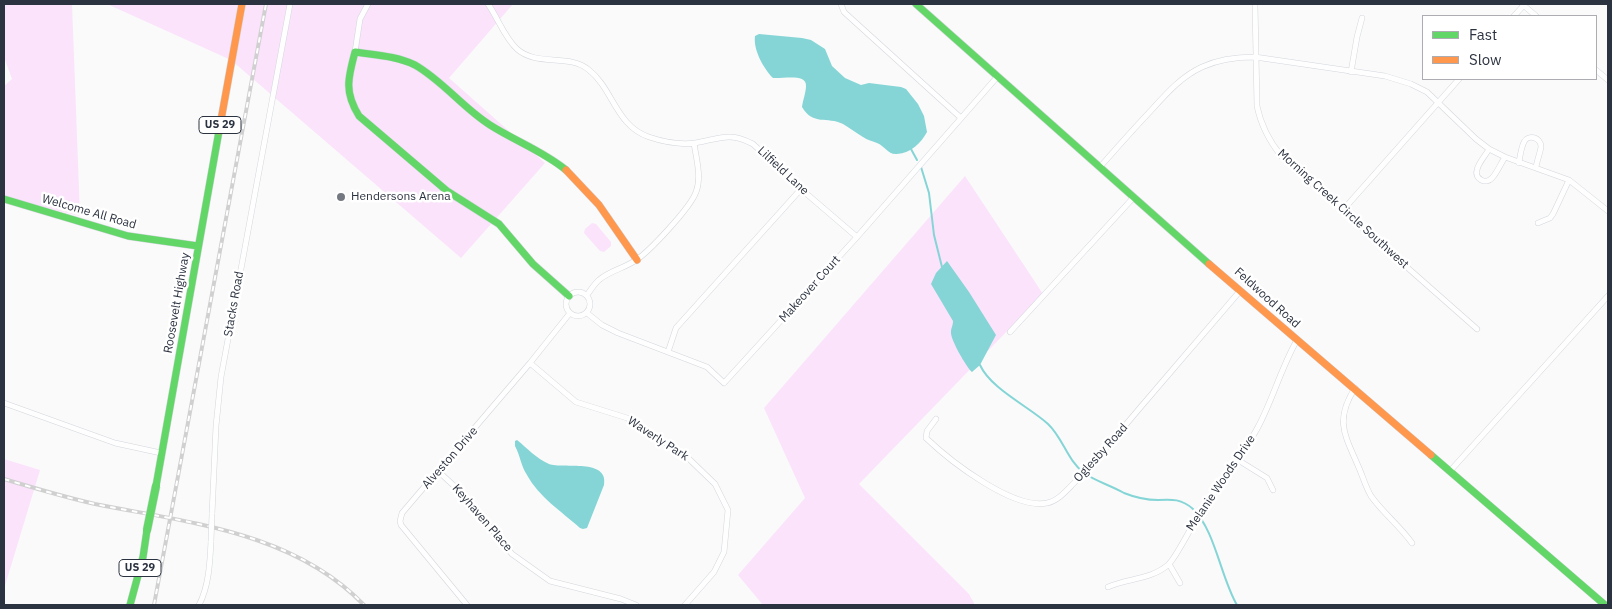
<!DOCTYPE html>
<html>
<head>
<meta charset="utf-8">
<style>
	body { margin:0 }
	#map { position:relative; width:1612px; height:609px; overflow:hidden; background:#fafafa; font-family:"IBM Plex Sans",sans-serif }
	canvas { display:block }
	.frame { position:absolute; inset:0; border:5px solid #2c3340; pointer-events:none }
	.legend { position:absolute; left:1422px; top:15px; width:175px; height:65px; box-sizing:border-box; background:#fff; border:1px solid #abadb3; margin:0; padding:6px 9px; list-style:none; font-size:15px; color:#2c3340 }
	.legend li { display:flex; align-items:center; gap:10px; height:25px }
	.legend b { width:25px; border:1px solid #abadb3 }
</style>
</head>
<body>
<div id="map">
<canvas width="1612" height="609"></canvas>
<div class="frame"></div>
<ul class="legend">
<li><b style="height:6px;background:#63d668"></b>Fast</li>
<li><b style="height:6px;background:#ff974d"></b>Slow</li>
</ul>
</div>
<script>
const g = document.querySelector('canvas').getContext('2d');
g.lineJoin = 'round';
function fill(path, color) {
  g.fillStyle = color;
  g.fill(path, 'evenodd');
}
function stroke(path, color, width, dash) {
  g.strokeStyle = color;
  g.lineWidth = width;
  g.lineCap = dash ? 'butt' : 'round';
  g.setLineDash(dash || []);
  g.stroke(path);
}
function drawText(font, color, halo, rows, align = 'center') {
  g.font = font + ' "IBM Plex Sans",sans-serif';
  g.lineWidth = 5;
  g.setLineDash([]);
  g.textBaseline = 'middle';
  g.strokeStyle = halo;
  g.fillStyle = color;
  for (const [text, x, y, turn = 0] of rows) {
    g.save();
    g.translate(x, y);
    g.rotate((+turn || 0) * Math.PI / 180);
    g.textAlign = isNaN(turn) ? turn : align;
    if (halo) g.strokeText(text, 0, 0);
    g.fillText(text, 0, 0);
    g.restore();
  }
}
const green = new Path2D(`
	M 4,4 L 72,4 L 80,216 L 4,198 L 4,86 L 12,79 L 4,57 Z
	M 107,4 L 513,4 L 449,78 L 545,163 L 461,258 L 231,60 Z
	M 965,176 L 1043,294 L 859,484 L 969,594 L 975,605 L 763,605 L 738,575 L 805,498 L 764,408 Z
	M 592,223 L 596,224 L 611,242 L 611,246 L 604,252 L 600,251 L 584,233 L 585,229 Z
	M 4,459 L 40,470 L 4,589 Z`);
const water = new Path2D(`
	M 759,34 L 802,38 L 811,40 L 825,49 L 832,66 L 845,78 L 861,85 L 869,83 L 901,87 L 906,89 L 918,104 L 924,116 L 927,132 C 921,143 911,153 897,154 C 888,155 885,146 877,143 C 873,141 867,140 863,137 C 856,133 850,128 843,124 C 827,116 813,126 802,107 C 803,100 806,92 806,86 C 807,73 782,79 773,78 C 764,69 753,50 755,36 Z
	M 947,261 L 969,292 L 996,335 L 980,365 L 972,372 C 967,368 950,339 951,332 C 951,328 953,326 953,321 L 931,284 L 936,273 Z
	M 517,440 C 527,448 537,459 549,464 C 563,469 609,458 604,485 L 587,528 L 583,529 L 580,528 C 561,511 539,497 527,475 C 521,466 520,455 515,446 L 515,441 Z`);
const stream = new Path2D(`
	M 911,149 L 917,160
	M 921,167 L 929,193 L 934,235 L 942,267
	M 980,365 C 991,389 1028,406 1048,424 C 1063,438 1067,460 1084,473 C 1095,481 1112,486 1124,493 C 1134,497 1147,500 1158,500 C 1172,499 1182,499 1193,509 C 1215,530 1221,578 1237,605`);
const street = new Path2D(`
	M 488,4 C 498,18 504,37 517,49 C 537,67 569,53 589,70 C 613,89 616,126 649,137 C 664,142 680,145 695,143 C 719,139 729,131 753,144 L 801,189 L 857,237
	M 841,4 L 844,12 L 961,118
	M 1255,4 L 1257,106 C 1261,126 1269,141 1282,157 L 1477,329
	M 1522,4 L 1536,16
	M 1514,16 L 1525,4
	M 355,52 L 360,19 L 368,4
	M 1596,70 L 1608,80
	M 1351,72 L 1357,37 L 1362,18
	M 1489,149 C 1486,155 1478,163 1477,170 C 1474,179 1486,185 1492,178 C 1497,173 1501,163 1505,157
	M 1519,163 C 1520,156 1521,148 1524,142 C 1528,134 1541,137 1541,147 C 1540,153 1537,161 1536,167
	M 1100,167 C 1115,150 1129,134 1144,118 C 1162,99 1178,78 1202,67 C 1219,59 1237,57 1255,57 L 1385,76 L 1411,84 L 1427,92 L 1476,139 L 1489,149 L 1505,157 L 1569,180 L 1608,211
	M 1343,210 L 1459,79
	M 1538,223 L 1550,218 L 1553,214 L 1569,180
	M566 304a12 12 0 1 1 24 0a12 12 0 1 1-24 0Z
	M 587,295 C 591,290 594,284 599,280 C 609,271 625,268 636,260 C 649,252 691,207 696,192 C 702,177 696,158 694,143
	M 587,313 L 602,325 L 618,333 L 707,367 L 724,383 L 857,237 L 998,76
	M 1010,332 L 1134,197
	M 668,352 L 676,328 L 801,189
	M 530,363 L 576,402 L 627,418 L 686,456 L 715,484 L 728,510 L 724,552 L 714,572 L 685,605
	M 1355,388 C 1334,421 1345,435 1359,468 C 1363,477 1366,488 1371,496 C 1382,512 1400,526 1412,543
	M 4,403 L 115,443 L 161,453
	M 936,419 L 927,431 L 926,438 C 950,461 1013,510 1047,503 C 1058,501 1067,490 1074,483 C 1097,459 1118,434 1139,409 C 1173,369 1207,330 1240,291
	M 1238,460 L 1267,478 L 1273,490
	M 1451,470 L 1608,296
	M 439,472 L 463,494 L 512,554 L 550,581 L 621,599 L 636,605
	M 212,514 L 216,426 L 221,377 L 290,4
	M 1169,564 L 1180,583
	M 1108,587 C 1128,578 1150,580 1168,565 C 1176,558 1191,527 1198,516 C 1217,486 1241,459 1258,427 C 1273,399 1281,368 1297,340
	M 199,605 C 209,586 210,562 211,541
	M 467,605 L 401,525 L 400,521 L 402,513 L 530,363 L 570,313`);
const fast = new Path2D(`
	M 916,4 L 1209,264
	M 566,170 C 543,151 515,141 490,125 C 463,108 443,81 415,65 C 397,56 375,55 355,52 C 348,78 344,92 359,116 L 447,191 L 499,224 L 533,264 L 569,296
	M 4,199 L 128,236 L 198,246
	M 1431,455 L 1605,605
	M 156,486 L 219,131
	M 130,605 L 143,557 L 147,530`);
const slow = new Path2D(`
	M 219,131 L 242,4
	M 566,170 L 599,205 L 637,260
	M 1209,264 L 1431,455`);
const rail = new Path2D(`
	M 4,479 C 34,488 64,497 95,504 C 190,523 293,532 364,605
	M 154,605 L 266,4`);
const streetBridge = new Path2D(`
	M 211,541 L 212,514`);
const fastBridge = new Path2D(`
	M 147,530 L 156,486`);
const markers = [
	[341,197,5,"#747981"]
];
const shields = [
	[220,125,42],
	[140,568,42]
];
const shieldNames = [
	["US 29",220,125],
	["US 29",140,568]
];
const streetNames = [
	["Lilfield Lane",783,171,43],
	["Morning Creek Circle Southwest",1343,209,42],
	["Welcome All Road",89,212,16],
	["Makeover Court",810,289,-48],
	["Feldwood Road",1267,298,42],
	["Roosevelt Highway",177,303,-80],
	["Stacks Road",234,304,-80],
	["Waverly Park",658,439,33],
	["Oglesby Road",1101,453,-48],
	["Alveston Drive",450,458,-49],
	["Melanie Woods Drive",1221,483,-56],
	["Keyhaven Place",482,518,49]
];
const poiNames = [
	["Hendersons Arena",351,197]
];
fill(green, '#fbe3fb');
fill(water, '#85d5d6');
stroke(stream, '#85d5d6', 2);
stroke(street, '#d2d6dc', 6);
stroke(fast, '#d2d6dc', 8);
stroke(slow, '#d2d6dc', 8);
stroke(street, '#fefefe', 5);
stroke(fast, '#63d668', 7);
stroke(slow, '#ff974d', 7);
stroke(rail, '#d0d0d0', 4);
stroke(rail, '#fff', 2, [5.5]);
stroke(streetBridge, '#d2d6dc', 6, []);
stroke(fastBridge, '#d2d6dc', 9, []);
stroke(streetBridge, '#fefefe', 5);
stroke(fastBridge, '#63d668', 8);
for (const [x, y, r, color] of markers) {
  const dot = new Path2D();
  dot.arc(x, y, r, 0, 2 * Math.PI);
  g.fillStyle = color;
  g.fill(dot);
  stroke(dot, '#fff', 2);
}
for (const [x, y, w] of shields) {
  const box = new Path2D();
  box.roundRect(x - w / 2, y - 8.5, w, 17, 4);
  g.fillStyle = '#fff';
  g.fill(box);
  stroke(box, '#2c3340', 1);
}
drawText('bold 11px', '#2c3340', null, shieldNames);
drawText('12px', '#2c3340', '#fff', streetNames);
drawText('12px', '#2c3340', '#fff', poiNames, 'left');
</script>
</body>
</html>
